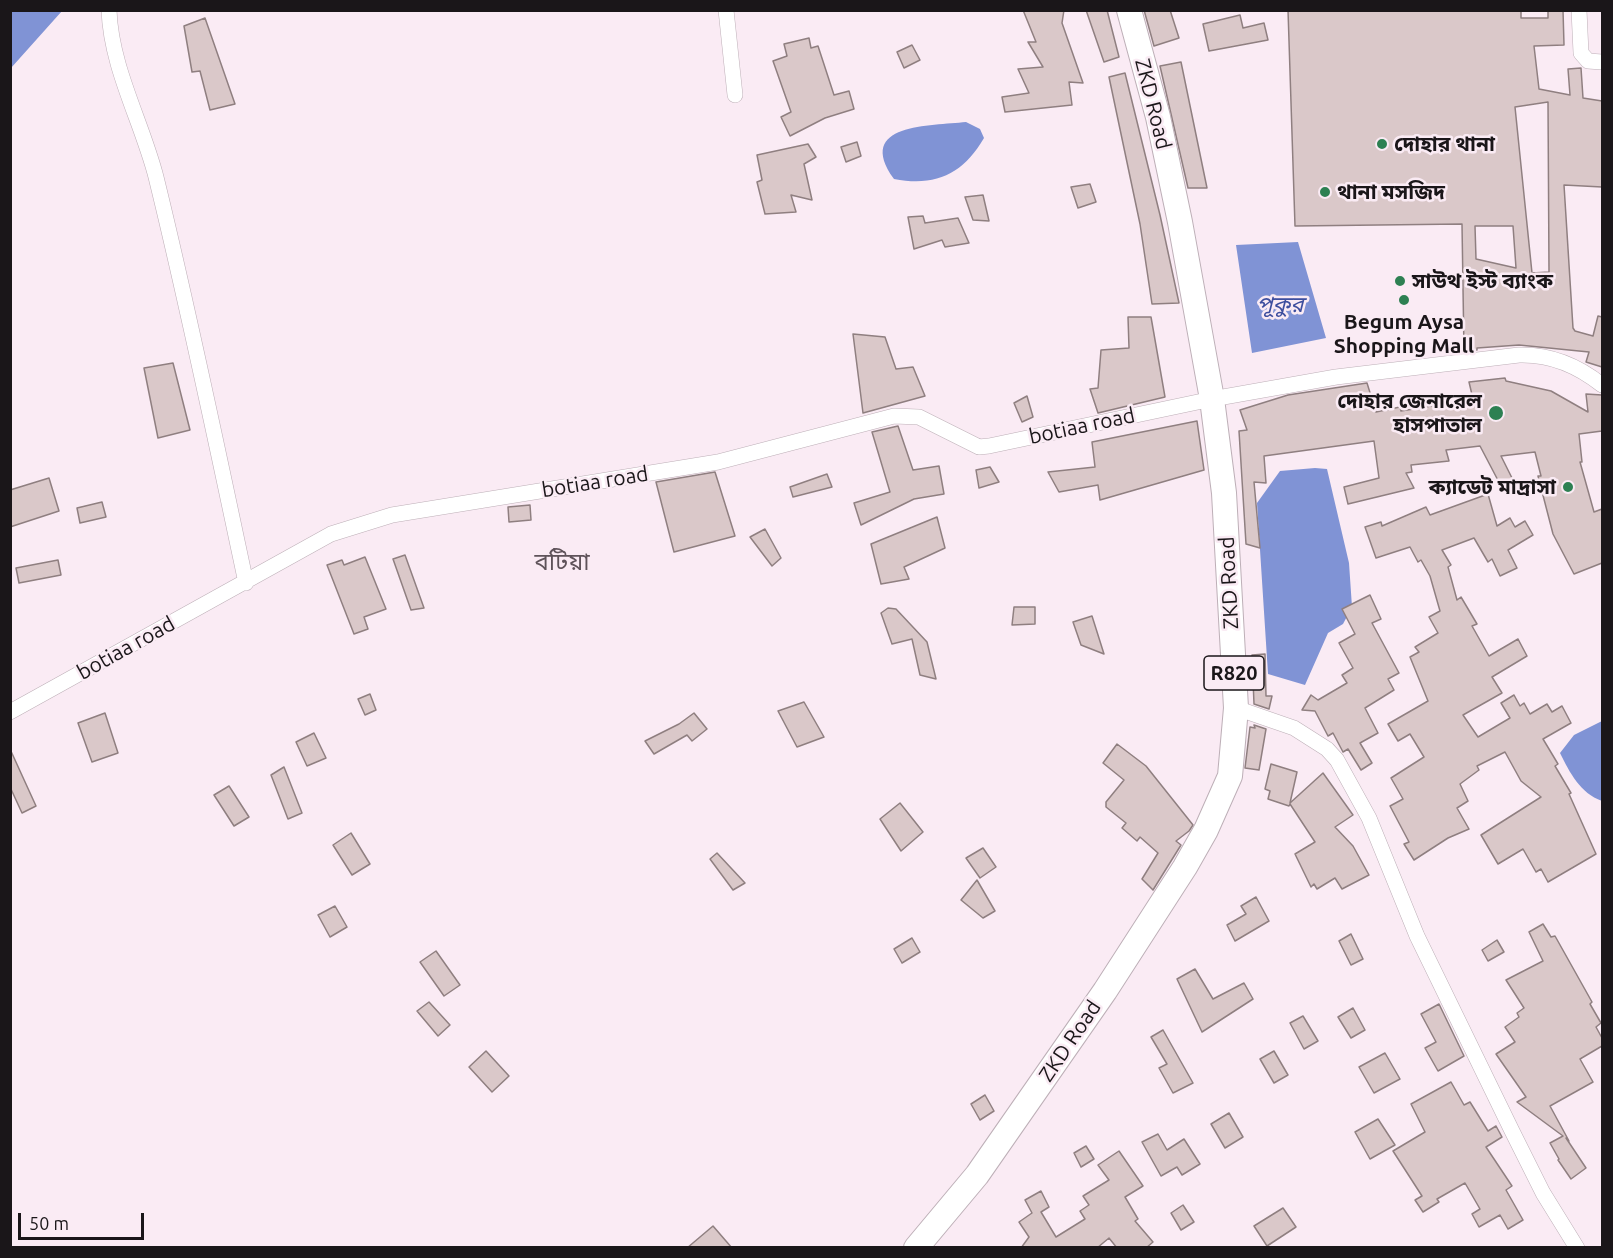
<!DOCTYPE html>
<html>
<head>
<meta charset="utf-8">
<style>
	body { margin:0 }
	#map { position:relative; width:1613px; height:1258px; overflow:hidden; background:#faebf4; font-family:Ubuntu,sans-serif }
	canvas { display:block }
	.frame { position:absolute; inset:0; border:12px solid #1a1619; pointer-events:none }
	.scale { position:absolute; left:18px; top:1213px; width:126px; height:27px; box-sizing:border-box; border:3px solid #1a1619; border-top:0; padding-left:8px; font-size:18px; line-height:21px; white-space:nowrap; color:#1a1619; -webkit-text-stroke:4px #faebf4; paint-order:stroke }
</style>
</head>
<body>
<div id="map">
<canvas width="1613" height="1258"></canvas>
<div class="frame"></div>
<div class="scale">50 m</div>
</div>
<script>
const g = document.querySelector('canvas').getContext('2d');
g.lineJoin = 'round';
function fill(path, color) {
  g.fillStyle = color;
  g.fill(path, 'evenodd');
}
function stroke(path, color, width, dash) {
  g.strokeStyle = color;
  g.lineWidth = width;
  g.lineCap = dash ? 'butt' : 'round';
  g.setLineDash(dash || []);
  g.stroke(path);
}
function drawText(font, color, halo, rows, align = 'center') {
  g.font = font + ' Ubuntu,"Noto Sans Bengali",sans-serif';
  g.lineWidth = 5;
  g.setLineDash([]);
  g.textBaseline = 'middle';
  g.strokeStyle = halo;
  g.fillStyle = color;
  for (const [text, x, y, turn = 0] of rows) {
    g.save();
    g.translate(x, y);
    g.rotate((+turn || 0) * Math.PI / 180);
    g.textAlign = isNaN(turn) ? turn : align;
    if (halo) g.strokeText(text, 0, 0);
    g.fillText(text, 0, 0);
    g.restore();
  }
}
const water = new Path2D(`
	M 11,10 L 62,11 L 11,68 L 10,11 Z
	M 966,122 L 980,129 L 984,138 C 963,174 936,187 894,179 C 854,123 931,126 966,122 Z
	M 1298,242 L 1326,338 L 1252,353 L 1236,245 Z
	M 1315,468 L 1327,469 L 1349,563 L 1352,607 L 1343,624 L 1328,633 L 1305,685 L 1268,674 L 1257,503 L 1280,471 Z
	M 1602,721 L 1602,801 C 1580,793 1570,773 1560,753 L 1574,735 Z`);
const building = new Path2D(`
	M 1023,10 L 1064,10 L 1062,23 L 1083,83 L 1069,82 L 1072,105 L 1005,112 L 1002,97 L 1029,93 L 1018,69 L 1043,67 L 1028,42 L 1036,42 Z
	M 1086,10 L 1107,10 L 1119,57 L 1104,62 Z
	M 1144,10 L 1170,10 L 1179,38 L 1154,46 Z
	M 1288,10 L 1521,10 L 1521,18 L 1548,18 L 1548,10 L 1563,10 L 1564,45 L 1534,46 L 1539,89 L 1570,95 L 1568,69 L 1581,68 L 1583,98 L 1602,101 L 1602,187 L 1564,185 L 1573,328 L 1575,331 L 1593,336 L 1598,316 L 1602,317 L 1602,367 L 1586,362 L 1589,352 L 1519,345 L 1477,348 L 1477,350 L 1464,352 L 1462,224 L 1295,226 ZM 1548,102 L 1549,272 L 1532,273 L 1515,107 ZM 1475,226 L 1513,226 L 1516,268 L 1476,259 Z
	M 1240,15 L 1243,28 L 1264,23 L 1268,40 L 1209,51 L 1203,24 Z
	M 205,18 L 235,104 L 210,110 L 200,71 L 192,72 L 184,26 Z
	M 809,38 L 811,48 L 818,46 L 834,95 L 849,91 L 854,109 L 825,118 L 790,136 L 781,117 L 791,112 L 773,61 L 787,56 L 784,44 Z
	M 912,45 L 920,60 L 904,68 L 897,52 Z
	M 1181,62 L 1207,188 L 1188,188 L 1160,66 Z
	M 1125,73 L 1160,215 L 1179,303 L 1152,304 L 1140,224 L 1109,77 Z
	M 857,142 L 861,156 L 846,162 L 841,147 Z
	M 808,144 L 816,157 L 804,164 L 812,200 L 791,195 L 796,212 L 765,214 L 757,182 L 762,180 L 757,155 Z
	M 1090,184 L 1096,202 L 1078,208 L 1071,187 Z
	M 983,195 L 989,221 L 973,220 L 965,197 Z
	M 923,216 L 925,223 L 958,218 L 969,243 L 945,247 L 942,240 L 914,249 L 908,217 Z
	M 1128,317 L 1151,317 L 1165,397 L 1098,413 L 1090,389 L 1098,388 L 1101,350 L 1129,348 Z
	M 853,334 L 885,337 L 896,369 L 913,367 L 925,396 L 863,413 Z
	M 173,363 L 190,430 L 158,438 L 144,368 Z
	M 1505,378 L 1506,381 L 1551,391 L 1588,412 L 1586,394 L 1602,395 L 1602,431 L 1579,434 L 1582,462 L 1580,462 L 1594,512 L 1602,509 L 1602,563 L 1574,574 L 1553,534 L 1538,476 L 1541,476 L 1535,452 L 1501,456 L 1514,482 L 1502,488 L 1480,446 L 1446,450 L 1449,461 L 1411,465 L 1412,472 L 1406,473 L 1414,488 L 1348,504 L 1344,487 L 1379,478 L 1374,441 L 1264,456 L 1266,483 L 1254,482 L 1260,548 L 1246,544 L 1239,431 L 1247,430 L 1240,410 L 1288,395 L 1367,383 L 1376,412 L 1400,407 L 1401,411 L 1473,399 L 1469,382 Z
	M 1027,396 L 1033,417 L 1022,422 L 1014,403 Z
	M 1197,421 L 1204,470 L 1100,500 L 1098,485 L 1059,492 L 1048,472 L 1095,467 L 1092,442 Z
	M 898,426 L 913,470 L 939,466 L 944,494 L 914,499 L 861,525 L 854,503 L 890,492 L 872,432 Z
	M 990,467 L 999,482 L 979,488 L 976,470 Z
	M 715,472 L 735,536 L 674,552 L 656,482 Z
	M 827,474 L 832,487 L 793,497 L 790,487 Z
	M 49,478 L 59,511 L 10,527 L 10,490 Z
	M 1488,494 L 1497,526 L 1510,518 L 1515,527 L 1525,521 L 1533,535 L 1508,550 L 1517,568 L 1500,576 L 1492,559 L 1488,562 L 1474,538 L 1442,550 L 1451,565 L 1448,567 L 1457,600 L 1461,597 L 1477,624 L 1472,626 L 1489,656 L 1518,639 L 1527,656 L 1492,677 L 1502,693 L 1463,715 L 1478,737 L 1510,718 L 1501,703 L 1514,695 L 1520,706 L 1524,703 L 1530,714 L 1547,704 L 1552,712 L 1562,706 L 1571,723 L 1543,739 L 1558,764 L 1555,766 L 1571,793 L 1569,794 L 1596,854 L 1548,882 L 1541,869 L 1536,872 L 1523,849 L 1498,864 L 1481,835 L 1541,797 L 1521,781 L 1505,752 L 1477,766 L 1479,770 L 1460,784 L 1468,801 L 1457,808 L 1469,829 L 1448,838 L 1414,860 L 1404,844 L 1409,842 L 1390,806 L 1403,799 L 1391,778 L 1424,757 L 1410,734 L 1398,741 L 1388,724 L 1428,701 L 1410,657 L 1419,652 L 1415,647 L 1438,633 L 1429,617 L 1440,611 L 1430,576 L 1421,560 L 1418,562 L 1410,547 L 1376,558 L 1365,527 L 1381,522 L 1382,526 L 1426,507 L 1430,515 Z
	M 102,502 L 106,517 L 80,523 L 77,508 Z
	M 530,505 L 531,520 L 509,522 L 508,507 Z
	M 937,517 L 945,548 L 904,567 L 909,579 L 881,584 L 871,544 Z
	M 765,529 L 781,558 L 772,566 L 750,537 Z
	M 405,555 L 424,608 L 411,610 L 393,559 Z
	M 365,557 L 386,609 L 364,617 L 368,629 L 354,634 L 327,565 L 342,560 L 344,565 Z
	M 58,560 L 61,575 L 19,583 L 16,568 Z
	M 1370,595 L 1381,619 L 1372,623 L 1399,673 L 1388,679 L 1394,690 L 1365,708 L 1378,733 L 1360,743 L 1372,763 L 1361,770 L 1348,749 L 1343,752 L 1333,733 L 1328,736 L 1315,711 L 1302,710 L 1311,695 L 1318,700 L 1347,683 L 1342,675 L 1353,668 L 1339,643 L 1355,634 L 1342,609 Z
	M 1014,607 L 1035,607 L 1035,624 L 1012,625 Z
	M 888,608 L 896,609 L 927,642 L 936,679 L 920,675 L 912,639 L 892,644 L 881,613 Z
	M 1092,616 L 1104,654 L 1081,645 L 1073,622 Z
	M 1265,654 L 1266,696 L 1272,696 L 1269,709 L 1254,704 L 1252,655 Z
	M 370,694 L 376,710 L 365,715 L 358,699 Z
	M 804,702 L 824,737 L 797,747 L 778,711 Z
	M 105,713 L 118,753 L 92,762 L 78,723 Z
	M 694,713 L 707,729 L 692,741 L 687,735 L 654,754 L 645,741 L 679,724 Z
	M 1254,725 L 1266,729 L 1259,770 L 1245,768 L 1250,727 L 1255,728 Z
	M 314,733 L 326,758 L 307,766 L 296,742 Z
	M 1117,744 L 1146,766 L 1193,825 L 1189,831 L 1176,841 L 1181,845 L 1153,890 L 1142,879 L 1158,853 L 1140,837 L 1137,841 L 1122,828 L 1126,823 L 1106,807 L 1106,802 L 1124,780 L 1103,763 Z
	M 10,749 L 36,806 L 22,813 L 10,787 Z
	M 1271,764 L 1297,772 L 1290,803 L 1323,773 L 1353,815 L 1335,827 L 1353,846 L 1369,875 L 1342,889 L 1335,878 L 1317,889 L 1314,884 L 1311,887 L 1295,854 L 1315,842 L 1290,804 L 1289,806 L 1268,799 L 1270,791 L 1265,789 Z
	M 284,767 L 302,813 L 288,819 L 271,775 Z
	M 229,786 L 249,817 L 234,826 L 214,795 Z
	M 900,803 L 923,832 L 901,851 L 880,819 Z
	M 351,833 L 370,864 L 352,875 L 333,845 Z
	M 983,848 L 996,867 L 980,878 L 966,858 Z
	M 717,853 L 745,883 L 733,890 L 710,859 Z
	M 977,880 L 995,911 L 983,918 L 961,900 Z
	M 1256,897 L 1269,921 L 1235,941 L 1227,925 L 1246,914 L 1241,906 Z
	M 335,906 L 347,927 L 330,937 L 318,915 Z
	M 1543,924 L 1551,937 L 1555,936 L 1592,1002 L 1590,1004 L 1601,1023 L 1596,1027 L 1602,1038 L 1602,1046 L 1580,1059 L 1593,1082 L 1550,1106 L 1569,1141 L 1566,1138 L 1586,1168 L 1571,1179 L 1558,1160 L 1559,1159 L 1550,1143 L 1563,1136 L 1517,1102 L 1526,1097 L 1496,1054 L 1515,1042 L 1505,1027 L 1519,1017 L 1517,1013 L 1524,1008 L 1506,980 L 1543,961 L 1529,932 Z
	M 1351,934 L 1363,959 L 1351,965 L 1339,941 Z
	M 912,938 L 920,952 L 902,963 L 894,949 Z
	M 1497,940 L 1504,952 L 1488,961 L 1482,950 Z
	M 436,951 L 460,985 L 444,996 L 420,962 Z
	M 1195,969 L 1213,999 L 1244,983 L 1253,999 L 1202,1032 L 1177,979 Z
	M 429,1002 L 450,1025 L 438,1036 L 417,1011 Z
	M 1439,1004 L 1464,1056 L 1438,1071 L 1425,1048 L 1436,1042 L 1421,1014 Z
	M 1353,1008 L 1365,1030 L 1351,1038 L 1338,1017 Z
	M 1303,1016 L 1318,1041 L 1304,1049 L 1290,1023 Z
	M 1163,1030 L 1193,1083 L 1173,1093 L 1159,1068 L 1167,1064 L 1151,1037 Z
	M 486,1051 L 509,1076 L 492,1092 L 469,1067 Z
	M 1274,1051 L 1288,1075 L 1274,1083 L 1260,1059 Z
	M 1385,1053 L 1400,1079 L 1374,1093 L 1359,1067 Z
	M 1451,1082 L 1464,1105 L 1470,1102 L 1488,1131 L 1496,1126 L 1502,1137 L 1486,1147 L 1512,1186 L 1506,1190 L 1523,1220 L 1508,1229 L 1500,1215 L 1479,1227 L 1472,1214 L 1480,1209 L 1465,1183 L 1437,1199 L 1439,1202 L 1423,1212 L 1415,1200 L 1422,1196 L 1393,1151 L 1425,1132 L 1411,1104 Z
	M 985,1095 L 994,1111 L 980,1120 L 971,1104 Z
	M 1229,1113 L 1243,1137 L 1225,1148 L 1211,1124 Z
	M 1378,1119 L 1395,1145 L 1370,1159 L 1355,1132 Z
	M 1158,1134 L 1167,1150 L 1184,1139 L 1200,1164 L 1182,1175 L 1177,1167 L 1161,1176 L 1142,1142 Z
	M 1086,1146 L 1094,1159 L 1081,1167 L 1074,1153 Z
	M 1119,1151 L 1143,1186 L 1125,1197 L 1138,1219 L 1135,1221 L 1153,1242 L 1146,1248 L 1117,1248 L 1109,1238 L 1097,1248 L 1021,1248 L 1029,1237 L 1019,1222 L 1032,1213 L 1025,1200 L 1041,1191 L 1049,1207 L 1041,1212 L 1056,1237 L 1085,1219 L 1080,1211 L 1089,1205 L 1083,1196 L 1109,1180 L 1098,1165 Z
	M 1183,1205 L 1194,1222 L 1181,1230 L 1171,1213 Z
	M 1283,1208 L 1296,1227 L 1267,1246 L 1254,1226 Z
	M 713,1226 L 732,1248 L 687,1248 Z`);
const minor = new Path2D(`
	M 109,10 C 111,68 142,122 156,177 C 189,311 217,447 246,583
	M 726,10 L 735,95
	M 1579,10 L 1581,53 L 1588,61 L 1602,62
	M 1236,708 L 1294,728 L 1327,749 L 1337,760 L 1369,818 L 1417,936 L 1512,1131 L 1543,1193 L 1577,1248
	M 10,712 L 331,534 L 392,515 L 718,462 L 894,416 L 919,417 L 979,447 L 989,446 L 1212,399 L 1336,377 L 1519,355 C 1551,354 1577,365 1602,385`);
const primary = new Path2D(`
	M 916,1248 L 977,1175 L 1105,991 L 1185,867 L 1206,830 L 1230,776 L 1236,708 L 1224,493 L 1212,399 L 1180,222 L 1158,117 L 1129,10`);
const markers = [
	[1382,144,6,"#2d8052"],
	[1325,192,6,"#2d8052"],
	[1400,281,6,"#2d8052"],
	[1404,300,6,"#2d8052"],
	[1496,413,8,"#2d8052"],
	[1568,487,6,"#2d8052"]
];
const shields = [
	[1234,673,60]
];
const shieldNames = [
	["R820",1234,673]
];
const streetNames = [
	["ZKD Road",1153,104,76],
	["botiaa road",1082,426,-12],
	["botiaa road",595,482,-9],
	["ZKD Road",1229,583,-93],
	["botiaa road",126,648,-29],
	["ZKD Road",1070,1041,-56]
];
const poiNames = [
	["দোহার থানা",1394,144],
	["থানা মসজিদ",1337,192],
	["সাউথ ইস্ট ব্যাংক",1412,281],
	["Begum Aysa",1404,322,"center"],
	["Shopping Mall",1404,346,"center"],
	["দোহার জেনারেল",1482,401,"right"],
	["হাসপাতাল",1482,425,"right"],
	["ক্যাডেট মাদ্রাসা",1556,487,"right"]
];
const waterNames = [
	["পূকুর",1280,305]
];
const quarterNames = [
	["বটিয়া",562,562]
];
fill(water, '#8093d5');
fill(building, '#dac8c9');
stroke(building, '#8f7f80', 1.5);
stroke(minor, '#bdafb7', 16);
stroke(primary, '#bdafb7', 26);
stroke(minor, '#fff', 15);
stroke(primary, '#fff', 24);
for (const [x, y, r, color] of markers) {
  const dot = new Path2D();
  dot.arc(x, y, r, 0, 2 * Math.PI);
  g.fillStyle = color;
  g.fill(dot);
  stroke(dot, '#faebf4', 2);
}
for (const [x, y, w] of shields) {
  const box = new Path2D();
  box.roundRect(x - w / 2, y - 17, w, 34, 4.5);
  g.fillStyle = '#faebf4';
  g.fill(box);
  stroke(box, '#1a1619', 1.5);
}
drawText('bold 20px', '#1a1619', null, shieldNames);
drawText('21px', '#1a1619', '#faebf4', streetNames);
drawText('bold 21px', '#1a1619', '#faebf4', poiNames, 'left');
drawText('italic 22px', '#3d4e9e', '#faebf4', waterNames);
drawText('24px', '#5f535a', '#faebf4', quarterNames);
</script>
</body>
</html>
